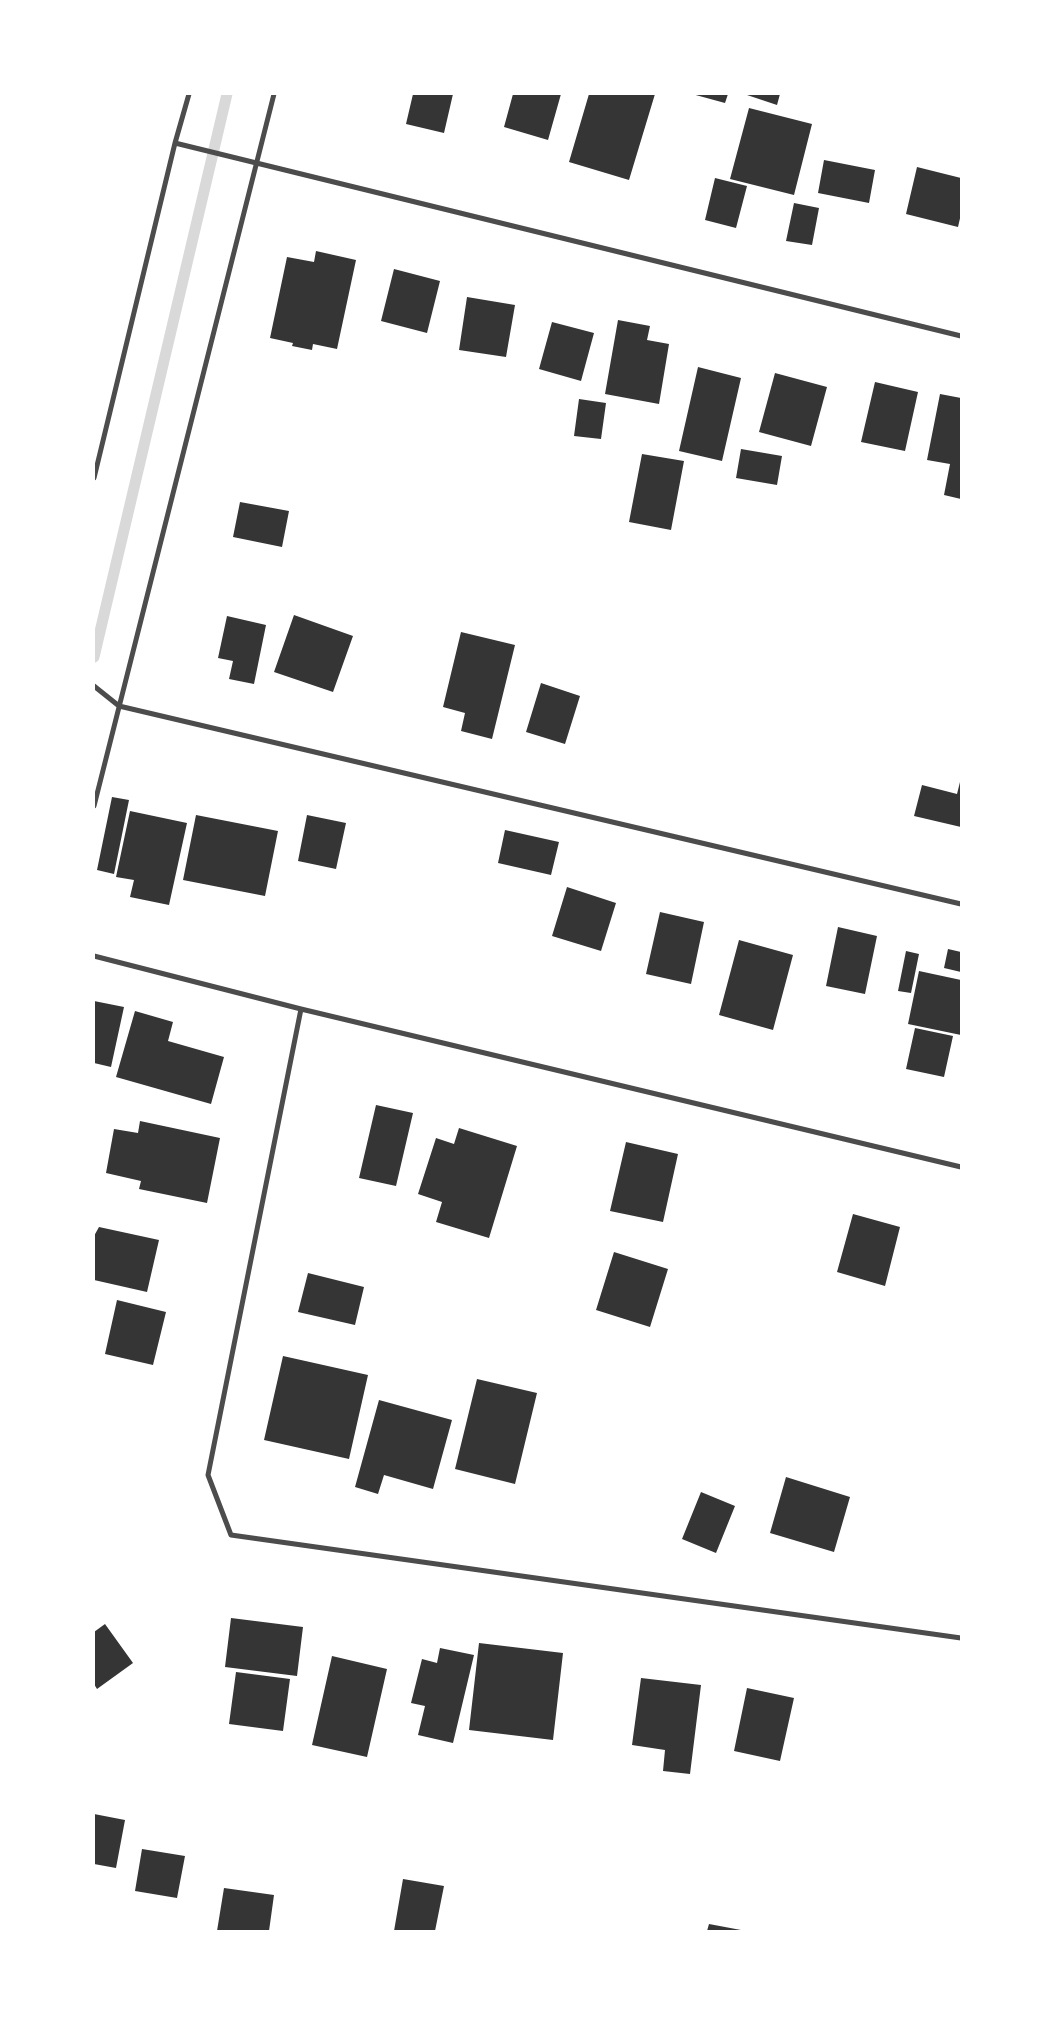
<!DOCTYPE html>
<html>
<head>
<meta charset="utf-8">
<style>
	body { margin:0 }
	#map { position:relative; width:1055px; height:2025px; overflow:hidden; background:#fff; font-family:"Open Sans",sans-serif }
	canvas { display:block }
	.frame { position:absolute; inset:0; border:95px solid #fff; pointer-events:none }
</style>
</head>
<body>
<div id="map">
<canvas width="1055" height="2025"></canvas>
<div class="frame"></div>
</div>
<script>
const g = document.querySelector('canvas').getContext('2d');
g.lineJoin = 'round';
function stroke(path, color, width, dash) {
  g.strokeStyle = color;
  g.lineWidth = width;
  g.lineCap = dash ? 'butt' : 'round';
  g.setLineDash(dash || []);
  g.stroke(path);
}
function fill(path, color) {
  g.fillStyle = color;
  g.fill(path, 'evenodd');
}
const stream = new Path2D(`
	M 94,657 L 227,94`);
const building = new Path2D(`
	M 413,94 L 453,94 L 444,133 L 406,124 Z
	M 513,94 L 561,94 L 548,140 L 504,127 Z
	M 589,94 L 655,94 L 629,180 L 569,162 Z
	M 692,94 L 728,94 L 725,103 Z
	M 744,94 L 780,94 L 777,105 Z
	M 749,108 L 812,124 L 794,195 L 730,179 Z
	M 824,160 L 875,170 L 869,203 L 818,193 Z
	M 917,167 L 961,178 L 961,214 L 958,227 L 906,214 Z
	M 715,178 L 747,186 L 736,228 L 705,220 Z
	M 794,203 L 819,208 L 812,245 L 786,241 Z
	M 316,251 L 356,260 L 337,349 L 313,344 L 312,350 L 292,346 L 293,343 L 270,338 L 287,257 L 314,262 Z
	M 394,269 L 440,281 L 427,333 L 381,321 Z
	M 467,297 L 515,305 L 506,357 L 459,350 Z
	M 618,320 L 650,326 L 647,340 L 669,344 L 659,404 L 605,394 Z
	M 552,322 L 594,333 L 581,381 L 539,369 Z
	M 698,367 L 741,378 L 722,461 L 679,451 Z
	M 775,373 L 827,387 L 811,446 L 759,432 Z
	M 875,382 L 918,392 L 905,451 L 861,442 Z
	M 940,394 L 961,398 L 961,499 L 944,495 L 950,464 L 927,460 Z
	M 579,399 L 606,403 L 601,439 L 574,436 Z
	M 741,449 L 782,456 L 777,485 L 736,478 Z
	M 642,454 L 684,461 L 671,530 L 629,522 Z
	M 240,502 L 289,511 L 282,547 L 233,537 Z
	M 294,615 L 353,636 L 333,692 L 274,672 Z
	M 227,616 L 266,625 L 254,684 L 229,679 L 233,661 L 218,658 Z
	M 461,632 L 515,645 L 492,739 L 461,731 L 465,713 L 443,707 Z
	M 541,683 L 580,696 L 565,744 L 526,732 Z
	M 961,778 L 961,827 L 914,816 L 922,785 L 957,794 Z
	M 112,797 L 129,800 L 114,874 L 97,870 Z
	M 130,811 L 187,823 L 169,905 L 130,897 L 134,880 L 116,877 Z
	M 196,815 L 278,831 L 265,896 L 183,880 Z
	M 307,815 L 346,823 L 336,869 L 298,861 Z
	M 505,830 L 559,842 L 551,875 L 498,863 Z
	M 567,887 L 616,903 L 601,951 L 552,936 Z
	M 660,912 L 704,922 L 691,984 L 646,974 Z
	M 838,927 L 877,936 L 865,994 L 826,986 Z
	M 739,940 L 793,955 L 773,1030 L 719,1015 Z
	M 948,949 L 961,952 L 961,972 L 944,968 Z
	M 906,951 L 919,954 L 911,993 L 898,991 Z
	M 919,971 L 961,980 L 961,1035 L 908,1024 Z
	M 94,1001 L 124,1007 L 111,1067 L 94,1063 Z
	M 135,1011 L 173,1022 L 168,1041 L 224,1057 L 211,1104 L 116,1077 Z
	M 915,1028 L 953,1036 L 944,1077 L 906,1069 Z
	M 376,1105 L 413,1113 L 396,1186 L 359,1178 Z
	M 140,1121 L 220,1138 L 207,1203 L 139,1189 L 141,1181 L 106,1173 L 114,1129 L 138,1133 Z
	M 459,1128 L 517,1146 L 489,1238 L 436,1222 L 442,1202 L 418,1194 L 436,1138 L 454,1144 Z
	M 626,1142 L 678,1154 L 663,1222 L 610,1211 Z
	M 853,1214 L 900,1227 L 885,1286 L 837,1272 Z
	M 99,1227 L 159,1240 L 147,1292 L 94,1280 L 94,1236 Z
	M 614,1252 L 668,1269 L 650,1327 L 596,1310 Z
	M 308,1273 L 364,1287 L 355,1325 L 298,1312 Z
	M 117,1300 L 166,1312 L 153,1365 L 105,1354 Z
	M 283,1356 L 368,1375 L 349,1459 L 264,1440 Z
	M 477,1379 L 537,1393 L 515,1484 L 455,1469 Z
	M 379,1400 L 452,1420 L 433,1489 L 384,1475 L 378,1494 L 355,1487 Z
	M 786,1477 L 850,1497 L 834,1552 L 770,1533 Z
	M 701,1492 L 735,1506 L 716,1553 L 682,1539 Z
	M 231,1618 L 303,1627 L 297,1676 L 225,1667 Z
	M 105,1624 L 133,1663 L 97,1689 L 94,1684 L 94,1632 Z
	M 479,1643 L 563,1653 L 553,1740 L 469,1730 Z
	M 440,1648 L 474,1655 L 453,1743 L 418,1735 L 425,1706 L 411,1703 L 422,1659 L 437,1663 Z
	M 332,1656 L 387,1669 L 367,1757 L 312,1745 Z
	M 236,1672 L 290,1679 L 283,1731 L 229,1724 Z
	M 641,1678 L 701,1685 L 690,1774 L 663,1771 L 665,1750 L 632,1745 Z
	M 747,1688 L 794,1698 L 780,1761 L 734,1751 Z
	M 94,1814 L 125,1820 L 116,1868 L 94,1864 Z
	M 142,1849 L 185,1856 L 177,1898 L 135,1891 Z
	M 403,1879 L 444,1886 L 435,1931 L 394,1931 Z
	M 224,1888 L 274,1895 L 269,1931 L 217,1931 Z
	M 709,1924 L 741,1930 L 741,1931 L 707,1931 Z`);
const minor = new Path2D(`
	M 175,143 L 961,336
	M 94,478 L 175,143 L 189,94
	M 94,686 L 119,706 L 961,904
	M 94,806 L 274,94
	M 94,956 L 301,1009 L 961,1167
	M 301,1009 L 208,1475 L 231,1535 L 961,1638`);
stroke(stream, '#d9d9d9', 11);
fill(building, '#353535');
stroke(minor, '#4c4c4c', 5);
</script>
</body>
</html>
